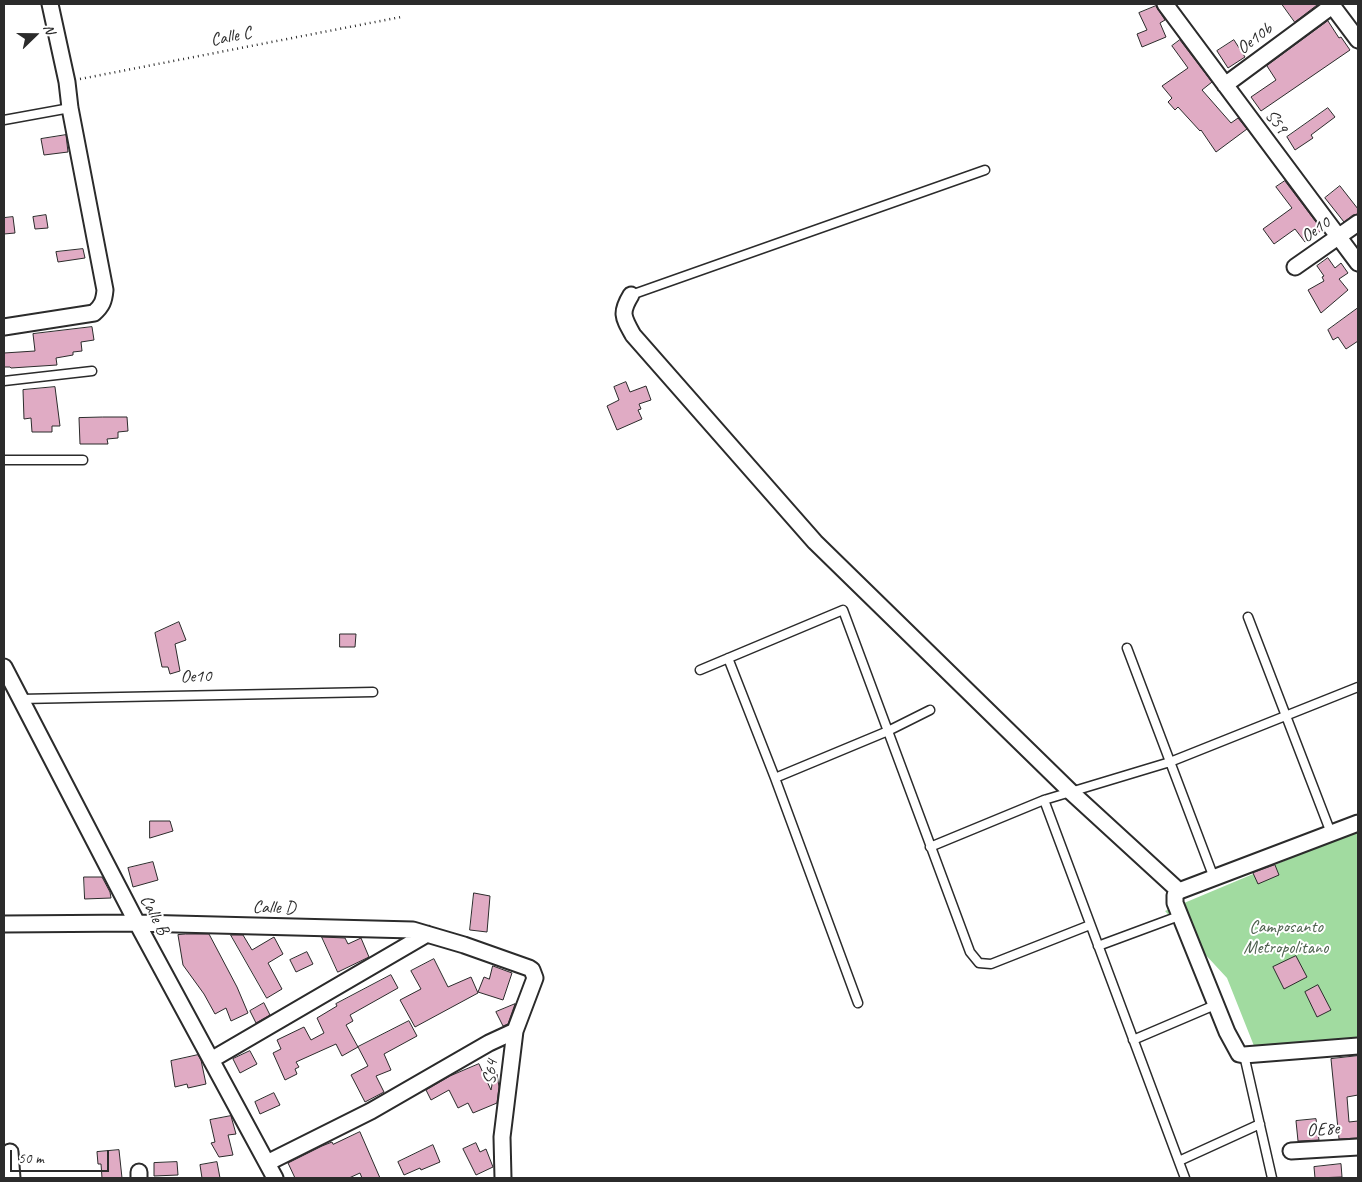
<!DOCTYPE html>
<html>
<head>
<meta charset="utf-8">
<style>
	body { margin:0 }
	#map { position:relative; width:1362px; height:1182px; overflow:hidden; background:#fff; font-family:Caveat,sans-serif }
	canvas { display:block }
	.frame { position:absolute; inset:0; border:5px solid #2b2b2b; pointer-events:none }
	.north { position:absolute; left:10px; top:10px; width:50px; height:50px; -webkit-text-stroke:4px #fff; paint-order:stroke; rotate:68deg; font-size:14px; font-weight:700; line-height:20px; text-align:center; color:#2b2b2b }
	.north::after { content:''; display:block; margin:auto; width:18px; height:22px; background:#2b2b2b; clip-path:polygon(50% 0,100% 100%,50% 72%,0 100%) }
	.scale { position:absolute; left:10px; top:1150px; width:99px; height:22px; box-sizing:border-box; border:2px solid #2b2b2b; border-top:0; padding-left:6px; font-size:15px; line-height:18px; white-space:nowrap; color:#2b2b2b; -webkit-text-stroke:4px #fff; paint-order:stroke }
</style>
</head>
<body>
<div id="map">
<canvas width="1362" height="1182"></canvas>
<div class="frame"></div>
<div class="north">N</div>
<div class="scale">50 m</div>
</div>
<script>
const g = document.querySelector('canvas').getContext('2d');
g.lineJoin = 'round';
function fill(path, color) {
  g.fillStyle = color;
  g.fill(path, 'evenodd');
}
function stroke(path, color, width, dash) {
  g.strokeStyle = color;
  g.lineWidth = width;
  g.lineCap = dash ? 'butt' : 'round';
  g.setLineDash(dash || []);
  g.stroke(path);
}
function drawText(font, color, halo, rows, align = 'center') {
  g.font = font + ' Caveat,sans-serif';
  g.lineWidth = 4;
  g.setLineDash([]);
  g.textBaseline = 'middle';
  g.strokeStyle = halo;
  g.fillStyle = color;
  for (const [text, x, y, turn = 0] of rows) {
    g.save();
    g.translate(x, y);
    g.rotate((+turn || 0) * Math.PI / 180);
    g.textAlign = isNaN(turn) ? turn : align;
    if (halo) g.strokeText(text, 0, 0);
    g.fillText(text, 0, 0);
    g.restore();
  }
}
const green = new Path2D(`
	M 1358,830 L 1358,1047 L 1260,1061 L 1227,978 L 1165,911 Z`);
const building = new Path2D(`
	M 1282,4 L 1316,4 L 1317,5 L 1295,22 Z
	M 1156,6 L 1165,20 L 1160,23 L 1166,37 L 1142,47 L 1137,34 L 1147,30 L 1139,13 Z
	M 1328,21 L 1339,38 L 1341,37 L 1350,50 L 1261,111 L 1251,97 L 1276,80 L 1267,66 Z
	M 1180,40 L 1212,82 L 1202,90 L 1231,123 L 1238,118 L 1247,129 L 1216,152 L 1201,130 L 1200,131 L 1178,107 L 1175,110 L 1168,102 L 1172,98 L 1162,86 L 1188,68 L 1172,46 Z
	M 1234,40 L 1245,57 L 1228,68 L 1217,51 Z
	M 1328,108 L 1335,117 L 1311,135 L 1313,138 L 1295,150 L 1287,137 Z
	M 66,135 L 68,152 L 44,155 L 41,139 Z
	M 1285,181 L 1322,230 L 1305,242 L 1295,229 L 1274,244 L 1263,229 L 1292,208 L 1276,187 Z
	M 1340,186 L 1358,209 L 1358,214 L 1353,215 L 1344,222 L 1325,198 Z
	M 46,215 L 48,228 L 35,229 L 33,217 Z
	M 13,217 L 15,233 L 4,234 L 4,218 Z
	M 83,249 L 85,258 L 58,262 L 56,252 Z
	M 1328,258 L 1335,268 L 1341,263 L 1348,273 L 1339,279 L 1348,290 L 1321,313 L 1308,290 L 1324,281 L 1322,277 L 1324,276 L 1317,266 Z
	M 1358,308 L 1358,341 L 1346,349 L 1338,337 L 1333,340 L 1328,330 Z
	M 92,327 L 94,340 L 81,342 L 82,351 L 73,352 L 73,355 L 56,358 L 57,365 L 11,368 L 10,367 L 4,367 L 4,353 L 35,351 L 33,334 Z
	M 626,382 L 630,392 L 646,386 L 651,400 L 639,404 L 641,409 L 638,410 L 642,419 L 617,430 L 607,406 L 619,400 L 614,387 Z
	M 55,387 L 60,426 L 52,426 L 52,432 L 32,432 L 31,418 L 24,419 L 23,390 Z
	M 103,417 L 127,417 L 128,431 L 118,432 L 118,438 L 107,439 L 108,444 L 80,444 L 79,418 Z
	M 179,622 L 186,640 L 175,644 L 180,671 L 170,674 L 168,667 L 162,667 L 155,633 Z
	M 340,634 L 356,634 L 355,647 L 340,647 Z
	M 150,821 L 170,821 L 173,831 L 150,838 Z
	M 153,862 L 158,880 L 133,887 L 128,868 Z
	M 1275,865 L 1279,875 L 1258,884 L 1253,873 Z
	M 84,877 L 102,877 L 110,892 L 111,898 L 85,899 Z
	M 474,893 L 490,896 L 487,932 L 470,930 Z
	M 186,934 L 209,934 L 237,987 L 248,1013 L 231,1021 L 226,1008 L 215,1014 L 204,994 L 183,965 L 178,935 Z
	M 231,935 L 243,935 L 252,950 L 274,937 L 283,954 L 268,963 L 282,989 L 267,998 Z
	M 322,937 L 345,938 L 348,944 L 361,938 L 369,957 L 338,972 Z
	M 307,952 L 313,964 L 296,972 L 290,960 Z
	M 1296,956 L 1307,977 L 1284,989 L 1273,967 Z
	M 434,959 L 448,987 L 471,977 L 478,993 L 415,1027 L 400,1000 L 421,989 L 411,971 Z
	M 493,966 L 512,973 L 503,1000 L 478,992 L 484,977 L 489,979 Z
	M 391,975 L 398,988 L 350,1015 L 353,1021 L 346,1025 L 358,1047 L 342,1056 L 336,1044 L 296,1062 L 299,1067 L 295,1069 L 297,1074 L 285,1080 L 273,1053 L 281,1049 L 277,1040 L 304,1027 L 311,1040 L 324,1033 L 317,1018 L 337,1006 L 336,1004 Z
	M 1318,985 L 1331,1010 L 1317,1017 L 1305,992 Z
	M 264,1003 L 270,1015 L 256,1023 L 250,1011 Z
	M 515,1004 L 508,1024 L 503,1026 L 496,1012 Z
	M 409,1021 L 417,1036 L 384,1054 L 391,1070 L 376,1076 L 384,1092 L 365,1102 L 351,1075 L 368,1066 L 358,1047 Z
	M 250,1051 L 257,1064 L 240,1073 L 233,1059 Z
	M 198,1055 L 201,1060 L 206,1084 L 188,1088 L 187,1084 L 175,1087 L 171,1061 Z
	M 1358,1056 L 1358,1095 L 1347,1097 L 1349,1122 L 1358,1121 L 1358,1138 L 1339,1139 L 1331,1059 Z
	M 479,1064 L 491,1090 L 494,1074 L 497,1074 L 499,1087 L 497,1103 L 473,1113 L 468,1103 L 458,1108 L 449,1090 L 431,1100 L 426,1090 L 450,1076 Z
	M 274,1093 L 280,1105 L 260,1114 L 255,1102 Z
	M 231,1116 L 236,1134 L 228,1135 L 233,1155 L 219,1157 L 211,1143 L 215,1142 L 210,1120 Z
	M 1316,1119 L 1319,1140 L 1298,1141 L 1296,1121 Z
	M 360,1132 L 380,1178 L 362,1178 L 360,1173 L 349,1178 L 295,1178 L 288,1163 L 322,1146 L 332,1142 L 333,1144 Z
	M 476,1143 L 480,1152 L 486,1149 L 493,1167 L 476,1175 L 463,1149 Z
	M 433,1145 L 440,1162 L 421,1170 L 420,1168 L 404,1175 L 398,1162 Z
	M 119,1150 L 122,1178 L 102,1178 L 101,1164 L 98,1164 L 97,1152 Z
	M 177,1162 L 178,1175 L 154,1176 L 154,1163 Z
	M 217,1162 L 220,1178 L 202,1178 L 200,1165 Z
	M 1341,1164 L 1342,1177 L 1315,1178 L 1314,1167 Z`);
const path = new Path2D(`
	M 80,79 L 401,17`);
const service = new Path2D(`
	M 4,120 L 70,108
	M 631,295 L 985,170
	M 4,381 L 92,371
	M 4,460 L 83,460
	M 1248,617 L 1331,833
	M 1127,648 L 1214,878
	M 728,658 L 775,778 L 858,1003
	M 700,670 L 843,610 L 970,952 L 979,963 L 991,964 L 1090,925
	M 20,699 L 373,692
	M 775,778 L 888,731 L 930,710
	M 1044,800 L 1185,1178
	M 930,847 L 1044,800 L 1170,762 L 1358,687
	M 1098,946 L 1179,916
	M 1133,1040 L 1215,1005
	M 1244,1055 L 1272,1178
	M 1179,1161 L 1260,1124`);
const minor = new Path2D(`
	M 1165,4 L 1358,263
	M 1331,4 L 1358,40
	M 1225,85 L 1332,6
	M 1295,267 L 1358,223
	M 631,295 C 620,313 623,317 633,335 L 815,542 L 1071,792 L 1179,891
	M 4,327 L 94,313 C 102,306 104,301 105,290 L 70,108 L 67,82 L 50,4
	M 4,667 L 137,923 L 275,1178
	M 1358,823 L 1179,891 L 1175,895 L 1175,903 L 1227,1032 L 1239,1054 L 1244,1055 L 1358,1046
	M 4,924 L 137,923 L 413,930 L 464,945 L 529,968 L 532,970 L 535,978 L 515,1031 L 502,1137 L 503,1178
	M 211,1060 L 427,934
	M 1291,1151 L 1358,1147
	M 10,1152 L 12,1178
	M 267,1163 L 371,1111 L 489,1043 L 515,1031
	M 139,1172 L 139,1178`);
const streetNames = [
	["Calle C",231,37,-11],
	["Oe10b",1255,39,-37],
	["S59",1276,122,53],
	["Oe10",1316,230,-35],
	["Oe10",196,677,-1],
	["Calle D",274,908,1],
	["Calle B",154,915,62],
	["S64",491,1072,-83],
	["OE8e",1323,1130,-4]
];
const parkNames = [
	["Camposanto",1286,927],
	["Metropolitano",1286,948]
];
fill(green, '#a1dba0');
fill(building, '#e0abc4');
stroke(building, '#2b2b2b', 1);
stroke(service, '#2b2b2b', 11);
stroke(minor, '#2b2b2b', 19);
stroke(path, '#2b2b2b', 2.5, [1, 4]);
stroke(service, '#fff', 8);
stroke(minor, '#fff', 15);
drawText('18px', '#2b2b2b', '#fff', streetNames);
drawText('18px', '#4e604e', '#fff', parkNames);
</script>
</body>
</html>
